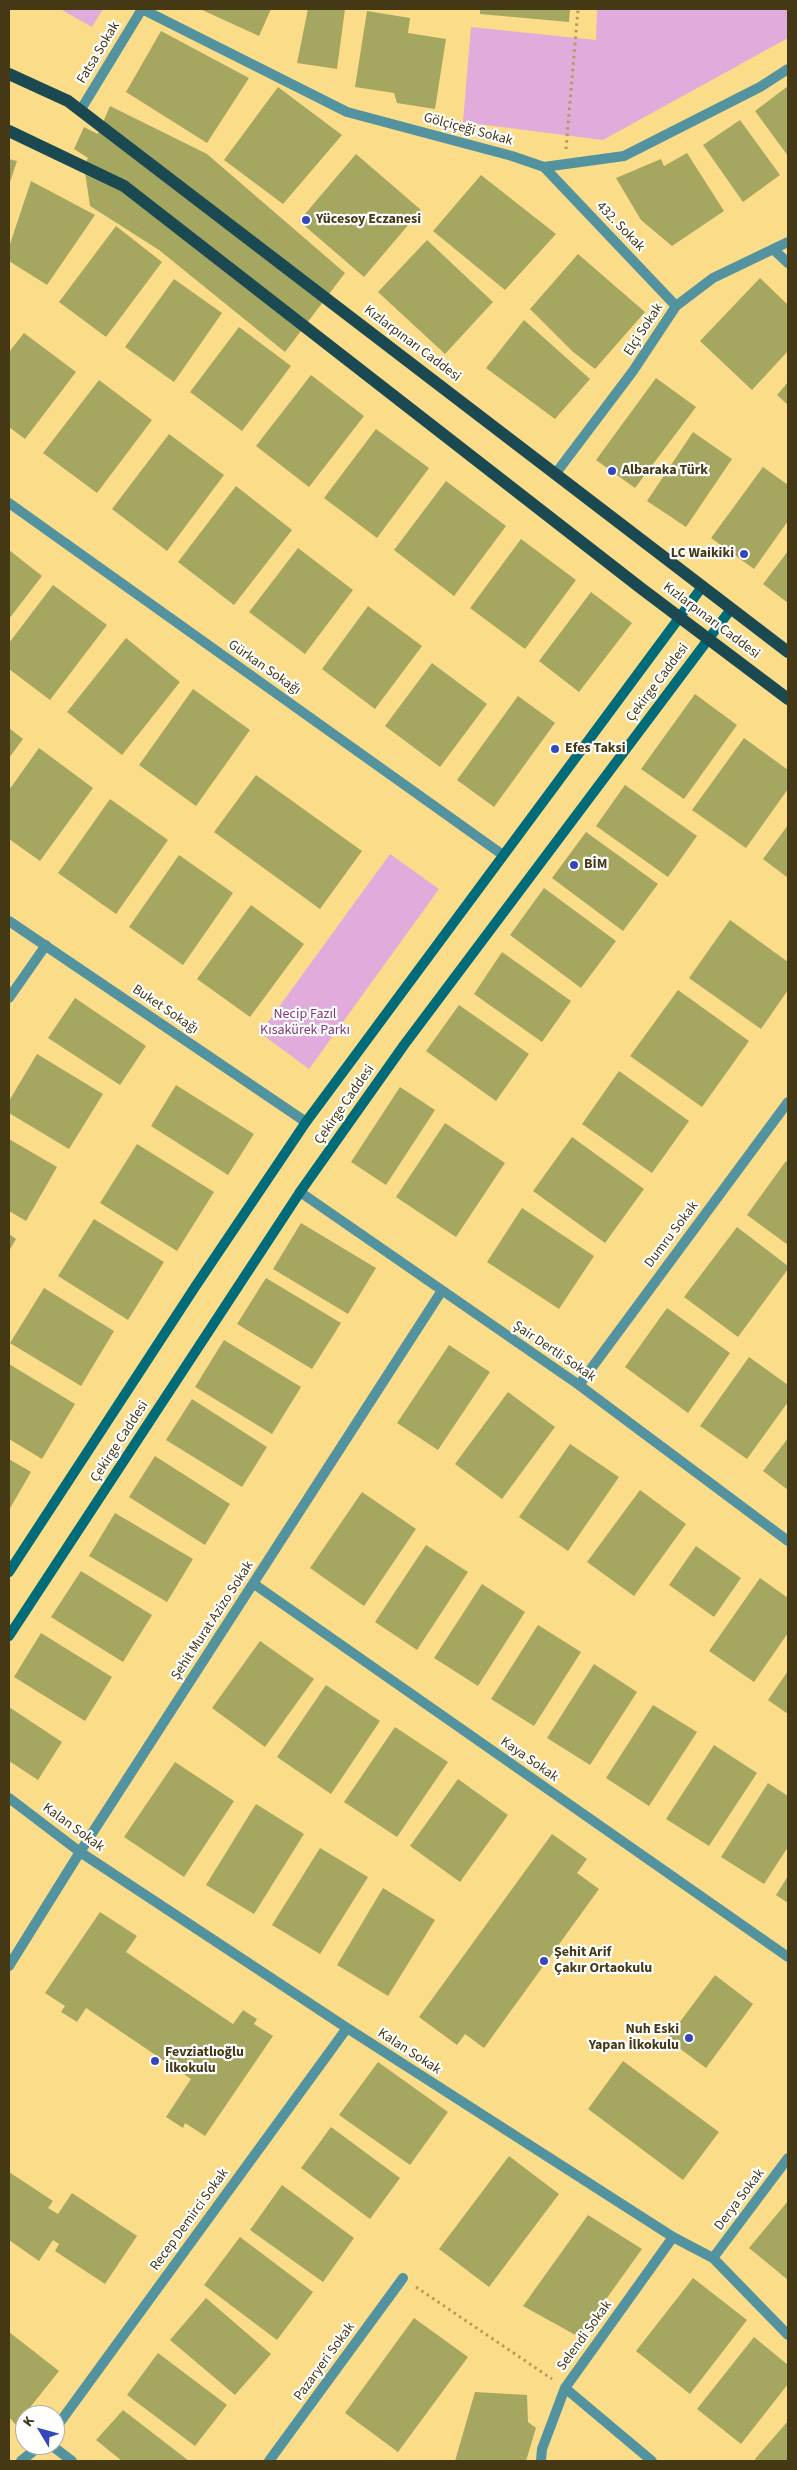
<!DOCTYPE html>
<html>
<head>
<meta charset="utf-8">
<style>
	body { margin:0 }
	#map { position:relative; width:797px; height:2470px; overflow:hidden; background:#fbdd89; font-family:"Source Sans 3",sans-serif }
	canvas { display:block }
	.frame { position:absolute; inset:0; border:10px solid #443815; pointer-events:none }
	.north { position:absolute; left:15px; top:2405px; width:50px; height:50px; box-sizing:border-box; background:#fff; border:1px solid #b4afa1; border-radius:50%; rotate:307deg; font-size:14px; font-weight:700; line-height:20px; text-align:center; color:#443815 }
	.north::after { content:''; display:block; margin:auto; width:18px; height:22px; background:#3548ba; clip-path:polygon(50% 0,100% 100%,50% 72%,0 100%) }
</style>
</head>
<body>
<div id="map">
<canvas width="797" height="2470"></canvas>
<div class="frame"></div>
<div class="north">K</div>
</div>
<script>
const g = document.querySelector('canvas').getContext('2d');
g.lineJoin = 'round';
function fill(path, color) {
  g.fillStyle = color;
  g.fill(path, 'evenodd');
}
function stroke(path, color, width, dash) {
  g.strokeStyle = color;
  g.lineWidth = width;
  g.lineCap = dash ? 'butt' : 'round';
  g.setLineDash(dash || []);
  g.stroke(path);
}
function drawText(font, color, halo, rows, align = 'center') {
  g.font = font + ' "Source Sans 3",sans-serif';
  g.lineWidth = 4.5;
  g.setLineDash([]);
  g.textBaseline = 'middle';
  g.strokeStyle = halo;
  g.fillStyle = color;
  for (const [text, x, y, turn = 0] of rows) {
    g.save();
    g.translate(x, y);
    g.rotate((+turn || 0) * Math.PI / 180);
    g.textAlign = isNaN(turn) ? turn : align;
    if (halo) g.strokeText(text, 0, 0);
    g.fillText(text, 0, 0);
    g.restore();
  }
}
const green = new Path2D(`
	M 60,9 L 103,9 L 92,27 Z
	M 597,9 L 788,9 L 788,38 L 603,140 L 463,122 L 471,27 L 596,40 Z
	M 390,854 L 439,889 L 309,1069 L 260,1033 Z`);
const building = new Path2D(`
	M 200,9 L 271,9 L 259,36 Z
	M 308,9 L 345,9 L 337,69 L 297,63 Z
	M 480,9 L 570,9 L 569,22 L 480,14 Z
	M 367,11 L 410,18 L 408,33 L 446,39 L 435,109 L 397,103 L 394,93 L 355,87 Z
	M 161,31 L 249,78 L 207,143 L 126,92 Z
	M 788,86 L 788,156 L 755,111 Z
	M 278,87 L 342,135 L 283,204 L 224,160 Z
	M 110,106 L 207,154 L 345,273 L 285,352 L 159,250 L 90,206 L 84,165 L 88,158 L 74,149 L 84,127 L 98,134 Z
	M 740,120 L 780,175 L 743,202 L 703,145 Z
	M 687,153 L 724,211 L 672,246 L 641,220 L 616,178 L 661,159 L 664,166 Z
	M 356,154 L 421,210 L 364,277 L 299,221 Z
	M 9,159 L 17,161 L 9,185 Z
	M 481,175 L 556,234 L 505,290 L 433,231 Z
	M 31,181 L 95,215 L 47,285 L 9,261 L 9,247 Z
	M 116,226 L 162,262 L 106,337 L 59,302 Z
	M 427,240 L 493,302 L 445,354 L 378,292 Z
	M 578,254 L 645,312 L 595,369 L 572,351 L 530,309 Z
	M 760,278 L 788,305 L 788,351 L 752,390 L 700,341 Z
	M 174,279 L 222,313 L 174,382 L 125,347 Z
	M 524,320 L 590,379 L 555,419 L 486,368 Z
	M 239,327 L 291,366 L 242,431 L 190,392 Z
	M 24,333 L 76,372 L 25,439 L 9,427 L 9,352 Z
	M 311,375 L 364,416 L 309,487 L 256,446 Z
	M 656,378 L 696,407 L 635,488 L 596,460 Z
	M 99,380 L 152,420 L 97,493 L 43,453 Z
	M 788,382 L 788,405 L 777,395 Z
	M 376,429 L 429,468 L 377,538 L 324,498 Z
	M 693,432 L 732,459 L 686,527 L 647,501 Z
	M 169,434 L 224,475 L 167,551 L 112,509 Z
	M 763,467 L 788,485 L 788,521 L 754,569 L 711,538 Z
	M 446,481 L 506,526 L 454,596 L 394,550 Z
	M 236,486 L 292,530 L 234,605 L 178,562 Z
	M 521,539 L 576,580 L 525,649 L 470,608 Z
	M 298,548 L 353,590 L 305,654 L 249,612 Z
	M 9,550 L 42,576 L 9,619 Z
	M 788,551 L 788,603 L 763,584 Z
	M 53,585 L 107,625 L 50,700 L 9,669 L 9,643 Z
	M 591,592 L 632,623 L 579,692 L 539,661 Z
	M 368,606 L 422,646 L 375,709 L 322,669 Z
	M 126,638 L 180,682 L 122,755 L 67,712 Z
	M 432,663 L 487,704 L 440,767 L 385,726 Z
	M 193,689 L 250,730 L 196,806 L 139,765 Z
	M 695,694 L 737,725 L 684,799 L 641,769 Z
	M 518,696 L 555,723 L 494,807 L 457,780 Z
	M 9,728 L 23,739 L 9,758 Z
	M 744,738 L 788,770 L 788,789 L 746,848 L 692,810 Z
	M 39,748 L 93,788 L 40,861 L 9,839 L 9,790 Z
	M 256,775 L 362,851 L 320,909 L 214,832 Z
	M 625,785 L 697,836 L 668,877 L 596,826 Z
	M 110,799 L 168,840 L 116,914 L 58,873 Z
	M 788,825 L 788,878 L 763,859 Z
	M 586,832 L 658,884 L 623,931 L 552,878 Z
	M 179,855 L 233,893 L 183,965 L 129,927 Z
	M 544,888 L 616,941 L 581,988 L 510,935 Z
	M 251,905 L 304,944 L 250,1017 L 197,979 Z
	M 730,920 L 788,962 L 788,990 L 761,1029 L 689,978 Z
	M 502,952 L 571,1001 L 542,1042 L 474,994 Z
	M 678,990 L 749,1041 L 702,1107 L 630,1056 Z
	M 75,998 L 146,1046 L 120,1085 L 48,1038 Z
	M 459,1005 L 529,1054 L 496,1101 L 426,1051 Z
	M 37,1054 L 103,1094 L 69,1149 L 9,1113 L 9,1101 Z
	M 619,1071 L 689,1121 L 652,1173 L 582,1124 Z
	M 176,1085 L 254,1134 L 228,1175 L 151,1126 Z
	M 400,1087 L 435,1110 L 386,1185 L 351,1162 Z
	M 445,1123 L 505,1163 L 456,1237 L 396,1197 Z
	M 572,1137 L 644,1189 L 605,1243 L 533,1191 Z
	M 9,1139 L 57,1167 L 26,1221 L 9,1211 Z
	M 137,1144 L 214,1192 L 177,1251 L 100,1203 Z
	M 786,1161 L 788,1163 L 788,1245 L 747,1215 Z
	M 522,1208 L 594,1256 L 559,1309 L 487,1262 Z
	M 94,1219 L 164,1262 L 128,1320 L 58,1276 Z
	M 301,1223 L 376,1268 L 348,1314 L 273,1269 Z
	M 737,1227 L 788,1266 L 788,1269 L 738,1337 L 684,1297 Z
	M 9,1234 L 16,1239 L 9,1251 Z
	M 266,1278 L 341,1323 L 312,1369 L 237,1324 Z
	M 44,1288 L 114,1331 L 81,1386 L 10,1343 Z
	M 667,1308 L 730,1353 L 688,1413 L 625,1367 Z
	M 224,1340 L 301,1387 L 272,1434 L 195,1387 Z
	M 449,1345 L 490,1372 L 438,1450 L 397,1423 Z
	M 749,1357 L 788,1385 L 788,1402 L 747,1459 L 700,1426 Z
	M 9,1364 L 75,1404 L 42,1459 L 9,1439 Z
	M 508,1392 L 555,1427 L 502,1499 L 455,1464 Z
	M 192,1399 L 267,1447 L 242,1487 L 166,1440 Z
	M 788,1438 L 788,1490 L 763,1471 Z
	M 570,1444 L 619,1477 L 568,1551 L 519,1517 Z
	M 155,1456 L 230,1504 L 205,1545 L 129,1497 Z
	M 9,1459 L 31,1472 L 9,1510 Z
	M 640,1490 L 686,1524 L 634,1596 L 587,1562 Z
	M 362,1492 L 416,1529 L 364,1606 L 310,1568 Z
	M 115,1513 L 193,1559 L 167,1602 L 89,1556 Z
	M 426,1545 L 468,1572 L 417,1650 L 375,1622 Z
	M 696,1546 L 741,1578 L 714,1617 L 669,1585 Z
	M 81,1571 L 152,1615 L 123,1662 L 51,1617 Z
	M 760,1578 L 788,1598 L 788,1633 L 754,1682 L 709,1651 Z
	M 482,1584 L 525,1612 L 478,1686 L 434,1658 Z
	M 538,1625 L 581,1652 L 534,1726 L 491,1699 Z
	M 41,1633 L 112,1677 L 85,1721 L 14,1677 Z
	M 260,1641 L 314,1679 L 265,1747 L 212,1708 Z
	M 594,1664 L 637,1692 L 590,1765 L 547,1738 Z
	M 788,1671 L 788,1714 L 768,1700 Z
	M 326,1685 L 380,1721 L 331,1794 L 277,1757 Z
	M 653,1705 L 697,1732 L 649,1806 L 606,1778 Z
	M 9,1707 L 62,1742 L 38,1780 L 9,1761 Z
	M 395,1727 L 448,1762 L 397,1837 L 344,1802 Z
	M 714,1745 L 757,1773 L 709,1846 L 666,1819 Z
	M 175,1762 L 234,1801 L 184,1877 L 124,1837 Z
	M 458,1779 L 508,1815 L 460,1882 L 410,1846 Z
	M 768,1783 L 788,1796 L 788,1847 L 764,1884 L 721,1857 Z
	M 256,1804 L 304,1834 L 254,1914 L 206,1885 Z
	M 552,1834 L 587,1859 L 577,1873 L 599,1889 L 484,2048 L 465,2034 L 457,2045 L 419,2017 Z
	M 320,1848 L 368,1877 L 320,1954 L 272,1925 Z
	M 788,1876 L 788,1903 L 776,1895 Z
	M 383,1888 L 435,1920 L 388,1996 L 337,1965 Z
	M 100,1912 L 137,1936 L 126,1952 L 233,2024 L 243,2010 L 257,2019 L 254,2024 L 273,2036 L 205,2136 L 185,2123 L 183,2128 L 166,2117 L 191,2079 L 86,2008 L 77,2022 L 61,2012 L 65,2006 L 45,1993 Z
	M 715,1975 L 753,2004 L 706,2068 L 667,2039 Z
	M 623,2061 L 719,2132 L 683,2180 L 588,2109 Z
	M 378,2062 L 448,2112 L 410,2165 L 339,2115 Z
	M 331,2127 L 400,2178 L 370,2219 L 301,2168 Z
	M 509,2156 L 559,2194 L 489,2287 L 439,2249 Z
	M 9,2172 L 53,2201 L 48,2208 L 58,2214 L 72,2193 L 137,2236 L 105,2284 L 55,2251 L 59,2244 L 53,2240 L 39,2261 L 9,2240 Z
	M 282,2185 L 354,2238 L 323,2282 L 250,2230 Z
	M 788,2201 L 788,2280 L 749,2248 Z
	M 588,2215 L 642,2249 L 579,2337 L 523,2306 Z
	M 240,2237 L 313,2292 L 277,2340 L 204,2285 Z
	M 693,2278 L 747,2320 L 690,2394 L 636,2351 Z
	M 206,2298 L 271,2354 L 235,2395 L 170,2340 Z
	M 414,2318 L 468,2357 L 398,2452 L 345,2413 Z
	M 9,2332 L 59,2371 L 16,2425 L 9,2417 Z
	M 754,2337 L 788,2365 L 788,2384 L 741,2444 L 697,2409 Z
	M 158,2353 L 227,2405 L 195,2446 L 127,2395 Z
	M 475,2392 L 527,2395 L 528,2422 L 536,2428 L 526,2461 L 455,2461 Z
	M 123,2410 L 189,2461 L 122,2461 L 96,2440 Z
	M 788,2421 L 788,2461 L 757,2461 L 755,2459 Z`);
const path = new Path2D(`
	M 566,149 L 578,9
	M 97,193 L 99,201 L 155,236
	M 250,212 L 298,252
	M 416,2287 L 552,2379`);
const street = new Path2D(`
	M 80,111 L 142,9 L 347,112 L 512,156 L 544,167 L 624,156 L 760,87 L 788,69
	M 544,167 L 676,306
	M 774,250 L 788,263
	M 556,473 L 633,371 L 676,306 L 713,278 L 788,242
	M 9,503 L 503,855
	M 9,921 L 306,1122
	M 9,998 L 46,945
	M 300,1192 L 579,1385 L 788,1541
	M 579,1385 L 788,1102
	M 254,1584 L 788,1957
	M 9,1798 L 80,1852 L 347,2028 L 673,2237 L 713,2258 L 788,2335
	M 9,1966 L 80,1852 L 441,1292
	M 713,2258 L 788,2158
	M 565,2388 L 652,2461
	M 55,2429 L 347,2028
	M 51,2445 L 72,2461
	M 21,2461 L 41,2445
	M 269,2461 L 403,2278
	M 541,2461 L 542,2449 L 565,2388 L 673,2237`);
const secondary = new Path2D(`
	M 9,1572 L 195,1287 L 306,1122 L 702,587
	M 9,1636 L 300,1192 L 404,1045 L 731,609`);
const primary = new Path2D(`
	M 9,74 L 68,101 L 788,652
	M 9,131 L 124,186 L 642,589 L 788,699`);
const markers = [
	[306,220,5,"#3548ba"],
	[612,471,5,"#3548ba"],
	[744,554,5,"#3548ba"],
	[555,749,5,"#3548ba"],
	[574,865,5,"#3548ba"],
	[544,1961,5,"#3548ba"],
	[689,2038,5,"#3548ba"],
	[155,2061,5,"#3548ba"]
];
const streetNames = [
	["Fatsa Sokak",99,53,-59],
	["Gölçiçeği Sokak",468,130,15],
	["432. Sokak",620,227,46],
	["Elçi Sokak",644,330,-57],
	["Kızlarpınarı Caddesi",412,344,37],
	["Kızlarpınarı Caddesi",711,621,37],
	["Gürkan Sokağı",264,668,35],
	["Çekirge Caddesi",658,683,-53],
	["Buket Sokağı",165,1010,34],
	["Çekirge Caddesi",345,1105,-55],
	["Dumru Sokak",672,1235,-53],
	["Şair Dertli Sokak",554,1352,34],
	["Çekirge Caddesi",120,1442,-57],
	["Şehit Murat Azizo Sokak",213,1621,-57],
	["Kaya Sokak",529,1760,35],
	["Kalan Sokak",73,1828,36],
	["Kalan Sokak",409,2052,33],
	["Derya Sokak",740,2200,-53],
	["Recep Demirci Sokak",190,2220,-54],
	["Selendi Sokak",585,2336,-54],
	["Pazaryeri Sokak",325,2362,-54]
];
const poiNames = [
	["Yücesoy Eczanesi",316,220],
	["Albaraka Türk",622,471],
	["LC Waikiki",734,554,"right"],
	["Efes Taksi",565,749],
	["BİM",584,865],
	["Şehit Arif",554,1953],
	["Çakır Ortaokulu",554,1969],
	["Nuh Eski",679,2030,"right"],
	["Yapan İlkokulu",679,2046,"right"],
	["Fevziatlıoğlu",165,2053],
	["İlkokulu",165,2069]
];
const parkNames = [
	["Necip Fazıl",305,1015],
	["Kısakürek Parkı",305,1031]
];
fill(green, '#e1abdb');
fill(building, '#a5a760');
stroke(path, '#b39c5b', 3, [2.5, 4]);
stroke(street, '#52939f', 10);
stroke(secondary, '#006b79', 10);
stroke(primary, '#1a4951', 12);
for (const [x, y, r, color] of markers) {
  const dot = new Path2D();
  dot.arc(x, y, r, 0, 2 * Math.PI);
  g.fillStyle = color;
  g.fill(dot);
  stroke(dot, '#fff', 2);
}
drawText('14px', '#443815', '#fff', streetNames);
drawText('bold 14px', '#443815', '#fff', poiNames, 'left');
drawText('14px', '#7d3a78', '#fff', parkNames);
</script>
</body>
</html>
